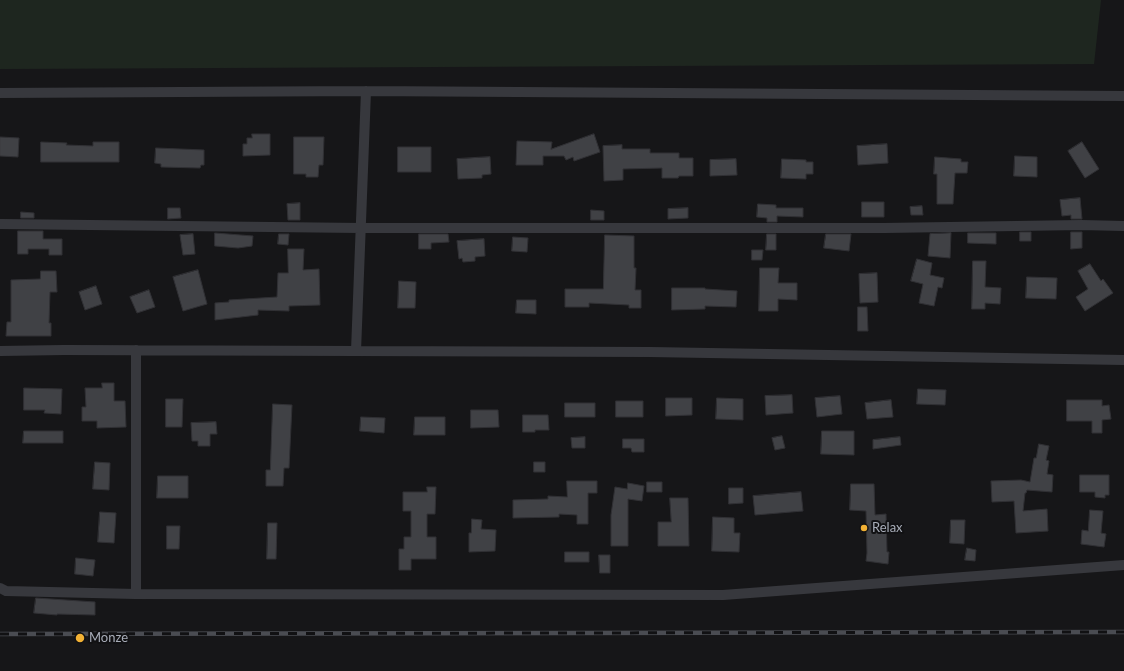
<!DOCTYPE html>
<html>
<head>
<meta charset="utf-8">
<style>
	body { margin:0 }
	canvas { display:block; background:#161618 }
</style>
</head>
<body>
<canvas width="1124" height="671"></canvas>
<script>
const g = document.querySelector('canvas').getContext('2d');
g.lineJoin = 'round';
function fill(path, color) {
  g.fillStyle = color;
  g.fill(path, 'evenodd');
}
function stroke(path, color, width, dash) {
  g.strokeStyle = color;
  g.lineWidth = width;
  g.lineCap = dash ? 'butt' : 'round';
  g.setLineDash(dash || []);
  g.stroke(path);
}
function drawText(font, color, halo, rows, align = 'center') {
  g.font = font + ' Lato,sans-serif';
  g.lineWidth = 4;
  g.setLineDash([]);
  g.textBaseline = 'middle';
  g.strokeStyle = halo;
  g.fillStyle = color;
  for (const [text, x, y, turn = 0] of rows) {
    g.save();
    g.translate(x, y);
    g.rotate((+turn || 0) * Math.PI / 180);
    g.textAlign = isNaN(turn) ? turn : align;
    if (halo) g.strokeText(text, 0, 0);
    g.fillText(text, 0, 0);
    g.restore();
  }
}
const green = new Path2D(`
	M 0,0 L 1101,0 L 1094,64 L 0,69 Z`);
const building = new Path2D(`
	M 252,134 L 270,134 L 270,155 L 243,156 L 243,144 L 247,144 L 247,138 L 252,138 Z
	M 594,134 L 600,152 L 574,161 L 573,157 L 566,160 L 564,156 L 543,156 L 543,165 L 516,165 L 517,141 L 552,142 L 551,149 Z
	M 0,137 L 19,138 L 18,157 L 0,156 Z
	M 294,137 L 324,137 L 323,165 L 319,165 L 318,177 L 306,177 L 306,174 L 294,174 Z
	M 41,142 L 67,143 L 66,145 L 93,146 L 93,142 L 119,142 L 119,162 L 41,162 Z
	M 1082,142 L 1099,169 L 1085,178 L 1068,151 Z
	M 887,144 L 888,163 L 858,165 L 857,146 Z
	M 622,145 L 622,149 L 650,149 L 650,153 L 679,153 L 679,158 L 693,158 L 693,176 L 679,176 L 678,178 L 662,178 L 662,168 L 623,169 L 623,180 L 604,181 L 603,146 Z
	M 398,147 L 431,147 L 431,172 L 398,172 Z
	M 156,148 L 204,150 L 204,165 L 201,165 L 200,168 L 161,167 L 161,164 L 155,163 Z
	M 1015,156 L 1037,157 L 1037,177 L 1014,176 Z
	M 490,157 L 491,174 L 482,175 L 482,178 L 458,179 L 457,159 Z
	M 935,157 L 961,159 L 961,162 L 968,162 L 967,173 L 955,173 L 953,204 L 937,204 L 937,174 L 934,174 Z
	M 736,159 L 737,175 L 710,176 L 710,160 Z
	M 782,159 L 806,160 L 806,162 L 813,162 L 813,174 L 806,174 L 806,179 L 781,178 Z
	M 1080,198 L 1082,219 L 1071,219 L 1071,215 L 1062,216 L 1060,200 Z
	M 862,202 L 884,202 L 884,217 L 862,217 Z
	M 300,203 L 300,220 L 288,220 L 287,204 Z
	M 758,204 L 776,205 L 776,208 L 803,208 L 803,217 L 777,216 L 777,222 L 767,222 L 767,218 L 757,217 Z
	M 922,206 L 923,215 L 911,215 L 910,207 Z
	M 168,208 L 180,208 L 181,218 L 168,219 Z
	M 688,208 L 688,218 L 668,219 L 668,209 Z
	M 591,210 L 604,211 L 604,220 L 591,220 Z
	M 21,212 L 34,213 L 34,218 L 21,218 Z
	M 18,231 L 43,231 L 43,239 L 62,239 L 62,255 L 49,255 L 49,249 L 28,249 L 28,254 L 18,254 Z
	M 1020,232 L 1031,232 L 1031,241 L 1020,241 Z
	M 1071,232 L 1082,232 L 1082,248 L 1071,249 Z
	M 215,233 L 253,236 L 252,246 L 238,248 L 215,246 Z
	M 951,233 L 950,258 L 928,256 L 930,234 Z
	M 968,233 L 996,233 L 996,244 L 968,243 Z
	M 193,234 L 195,254 L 183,255 L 180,235 Z
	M 279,234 L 289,234 L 288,245 L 278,244 Z
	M 419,234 L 448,234 L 449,242 L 431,243 L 431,249 L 419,249 Z
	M 767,234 L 776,234 L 776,250 L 766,250 Z
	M 826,234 L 851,234 L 849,251 L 824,248 Z
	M 605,235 L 634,236 L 634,268 L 636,268 L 635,290 L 641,290 L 641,308 L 629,308 L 629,305 L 589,303 L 589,307 L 565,307 L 565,289 L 603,289 Z
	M 513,237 L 528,238 L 527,252 L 512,251 Z
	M 484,239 L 485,256 L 475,257 L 475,261 L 463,262 L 462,258 L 459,259 L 457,241 Z
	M 288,249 L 304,249 L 303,270 L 319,269 L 320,305 L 289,306 L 289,311 L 258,310 L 258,315 L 215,320 L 215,303 L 229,302 L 229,300 L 277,297 L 278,273 L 288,273 Z
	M 752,250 L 763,250 L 762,260 L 752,260 Z
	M 917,259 L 932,263 L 930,275 L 944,278 L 942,288 L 938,287 L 934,306 L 919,303 L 923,284 L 911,281 Z
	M 973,261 L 986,261 L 985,287 L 1001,288 L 1000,304 L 985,303 L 985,309 L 972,309 Z
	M 1090,264 L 1101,281 L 1103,279 L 1113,293 L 1085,311 L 1076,297 L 1088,289 L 1078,271 Z
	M 760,268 L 779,268 L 778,283 L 797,283 L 797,300 L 778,299 L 778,311 L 759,311 Z
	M 198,270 L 207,304 L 183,311 L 173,277 Z
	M 41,271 L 56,271 L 57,292 L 50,292 L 49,323 L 51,323 L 51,336 L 6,336 L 7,322 L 11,322 L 11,280 L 40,279 Z
	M 877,273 L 878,302 L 860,303 L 859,274 Z
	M 1027,277 L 1057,278 L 1056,299 L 1026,298 Z
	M 399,281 L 416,282 L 415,308 L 398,308 Z
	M 96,286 L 102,304 L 85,310 L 79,292 Z
	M 672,288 L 705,288 L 705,289 L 737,291 L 736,307 L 705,306 L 705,309 L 672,310 Z
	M 149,290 L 155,307 L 137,313 L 130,297 Z
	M 517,300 L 536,300 L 536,314 L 516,313 Z
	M 858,307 L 867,307 L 868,331 L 858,331 Z
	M 102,383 L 114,383 L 114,401 L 125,401 L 126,427 L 97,428 L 97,421 L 82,421 L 82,407 L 86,407 L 85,388 L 102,388 Z
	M 24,388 L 62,389 L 61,414 L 44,413 L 45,410 L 24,410 Z
	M 918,389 L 946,390 L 945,405 L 917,404 Z
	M 792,395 L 793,413 L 766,415 L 765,396 Z
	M 840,396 L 842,414 L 817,417 L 815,398 Z
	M 666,398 L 692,398 L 692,415 L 666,416 Z
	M 717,398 L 743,399 L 743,420 L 716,419 Z
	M 166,399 L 183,399 L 182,427 L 166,427 Z
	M 891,400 L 893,417 L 867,419 L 865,403 Z
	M 1067,400 L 1102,400 L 1102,406 L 1109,405 L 1111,419 L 1102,420 L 1102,433 L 1092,433 L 1092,421 L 1067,421 Z
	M 616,401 L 643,401 L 643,417 L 616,417 Z
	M 565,403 L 595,403 L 595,417 L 565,417 Z
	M 273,404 L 292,405 L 289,468 L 284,468 L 283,486 L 266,486 L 266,470 L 270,470 Z
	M 471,410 L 498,410 L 499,427 L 471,428 Z
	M 523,415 L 548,415 L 549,430 L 535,430 L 535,432 L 523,432 Z
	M 361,417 L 385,418 L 384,433 L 360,431 Z
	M 415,417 L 445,417 L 445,435 L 414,435 Z
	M 216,422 L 217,434 L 210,434 L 210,446 L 198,446 L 198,441 L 192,441 L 191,423 Z
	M 24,431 L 63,431 L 63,443 L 23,443 Z
	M 822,431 L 854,431 L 854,455 L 821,454 Z
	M 782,436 L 785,448 L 775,450 L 772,438 Z
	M 585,437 L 585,448 L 572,448 L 571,438 Z
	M 900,437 L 901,445 L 873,449 L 873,440 Z
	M 623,439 L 644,439 L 644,452 L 632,452 L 631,448 L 623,448 Z
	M 1039,444 L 1049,446 L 1046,460 L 1049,461 L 1047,474 L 1053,475 L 1052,492 L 1027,490 L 1026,493 L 1025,493 L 1023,511 L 1047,509 L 1048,531 L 1016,533 L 1014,501 L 992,502 L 991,481 L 1021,480 L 1030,482 L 1034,458 L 1036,458 Z
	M 95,462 L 110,463 L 109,490 L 93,489 Z
	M 534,462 L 545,462 L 545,472 L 534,472 Z
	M 1080,475 L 1109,475 L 1109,495 L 1105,495 L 1105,498 L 1095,497 L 1095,492 L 1080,492 Z
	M 158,476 L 188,476 L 188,498 L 157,498 Z
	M 567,481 L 597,481 L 597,493 L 588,493 L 588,524 L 577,524 L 577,515 L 559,514 L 559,517 L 513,518 L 513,500 L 548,499 L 548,496 L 567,497 Z
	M 647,482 L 662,482 L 662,492 L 647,492 Z
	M 628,483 L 644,486 L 642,501 L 628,499 L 628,546 L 611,546 L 611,515 L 615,487 L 627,489 Z
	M 851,484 L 874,484 L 875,515 L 886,514 L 887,552 L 889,552 L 888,564 L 866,561 L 867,553 L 866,511 L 850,510 Z
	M 427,487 L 436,487 L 435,514 L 427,514 L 427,537 L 436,537 L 436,559 L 411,559 L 411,570 L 399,570 L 399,549 L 404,549 L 404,537 L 411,537 L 411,511 L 403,511 L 403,492 L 427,492 Z
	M 729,488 L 743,488 L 743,503 L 729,504 Z
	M 801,492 L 803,511 L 755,515 L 753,496 Z
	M 670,498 L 688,498 L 689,546 L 658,546 L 658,522 L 671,522 Z
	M 1090,510 L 1103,511 L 1101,533 L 1106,534 L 1104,547 L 1081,544 L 1082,530 L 1088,531 Z
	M 100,512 L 116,513 L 114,543 L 98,542 Z
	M 713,517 L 734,518 L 734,533 L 740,533 L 739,552 L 712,551 Z
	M 472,519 L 482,520 L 481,529 L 496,530 L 495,551 L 469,552 L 469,533 L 471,533 Z
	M 951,520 L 965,520 L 964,544 L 950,543 Z
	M 268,523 L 277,523 L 276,559 L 267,559 Z
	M 167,526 L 180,526 L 179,549 L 167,549 Z
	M 967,548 L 976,550 L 975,561 L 965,560 Z
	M 565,552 L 589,552 L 589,562 L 565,562 Z
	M 599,555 L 610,555 L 610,573 L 600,573 Z
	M 76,558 L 95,560 L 93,576 L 75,574 Z
	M 36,598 L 95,602 L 95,615 L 57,614 L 57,615 L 34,613 Z`);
const street = new Path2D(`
	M 0,93 L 366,91 L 1124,96
	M 0,224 L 361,228 L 884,228 L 1081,225 L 1124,226
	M 136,350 L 136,594
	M 0,351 L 64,350 L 650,352 L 1124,360
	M 356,351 L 366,91
	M 0,588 L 6,591 L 136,594 L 723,595 L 1124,565`);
const rail = new Path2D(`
	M 0,634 L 1124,632`);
const markers = [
	[864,528,4,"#f2b134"],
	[80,638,5,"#f2b134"]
];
const poiNames = [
	["Relax",872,528],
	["Monze",89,638]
];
fill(green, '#1e261f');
fill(building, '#404145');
stroke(building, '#303034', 1);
stroke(street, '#37383d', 10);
stroke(rail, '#4a4c52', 4.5);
stroke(rail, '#111113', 3, [9]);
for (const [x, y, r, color] of markers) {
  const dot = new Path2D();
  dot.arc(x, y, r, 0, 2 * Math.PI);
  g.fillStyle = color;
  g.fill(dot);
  stroke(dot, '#111113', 1.5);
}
drawText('13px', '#a8adb8', '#111113', poiNames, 'left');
</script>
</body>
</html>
